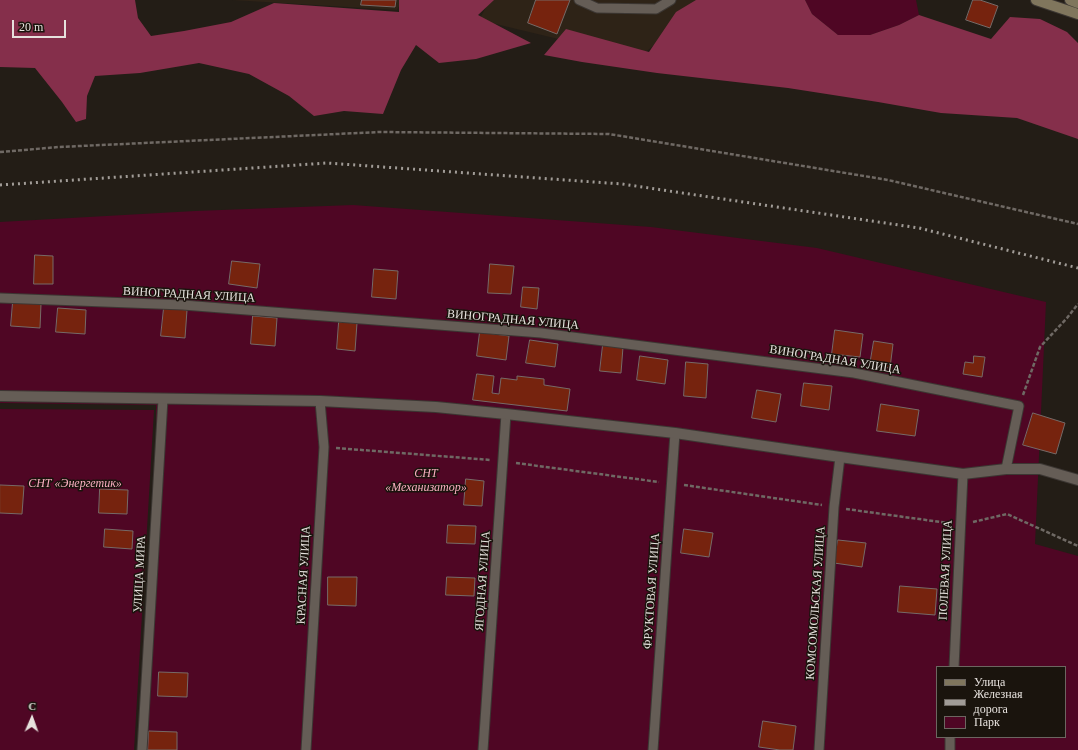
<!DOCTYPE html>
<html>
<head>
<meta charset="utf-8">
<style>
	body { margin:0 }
	#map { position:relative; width:1078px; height:750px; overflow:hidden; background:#231d16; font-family:Georgia,serif }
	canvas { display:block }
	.legend { position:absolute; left:936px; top:666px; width:130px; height:72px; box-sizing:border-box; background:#1a140d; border:1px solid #6c6660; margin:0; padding:5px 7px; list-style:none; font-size:12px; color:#e6e1dd }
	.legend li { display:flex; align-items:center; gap:8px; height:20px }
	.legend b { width:20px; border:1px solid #6c6660 }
	.north { position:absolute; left:12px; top:698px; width:40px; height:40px; -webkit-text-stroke:3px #1a140d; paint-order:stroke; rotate:2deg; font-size:11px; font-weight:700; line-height:16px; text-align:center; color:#e6e1dd }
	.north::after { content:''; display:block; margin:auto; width:14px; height:18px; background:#e6e1dd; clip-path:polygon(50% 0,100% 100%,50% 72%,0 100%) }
	.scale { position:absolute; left:12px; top:20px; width:54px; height:18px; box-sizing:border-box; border:2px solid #e6e1dd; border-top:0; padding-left:5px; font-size:12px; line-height:14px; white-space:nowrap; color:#e6e1dd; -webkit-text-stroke:3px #1a140d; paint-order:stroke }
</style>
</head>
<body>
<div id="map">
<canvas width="1078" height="750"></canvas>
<ul class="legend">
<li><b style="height:5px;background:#80765d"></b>Улица</li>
<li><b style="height:5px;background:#a19c97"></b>Железная дорога</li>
<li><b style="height:11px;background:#4f0624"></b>Парк</li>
</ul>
<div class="north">С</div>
<div class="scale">20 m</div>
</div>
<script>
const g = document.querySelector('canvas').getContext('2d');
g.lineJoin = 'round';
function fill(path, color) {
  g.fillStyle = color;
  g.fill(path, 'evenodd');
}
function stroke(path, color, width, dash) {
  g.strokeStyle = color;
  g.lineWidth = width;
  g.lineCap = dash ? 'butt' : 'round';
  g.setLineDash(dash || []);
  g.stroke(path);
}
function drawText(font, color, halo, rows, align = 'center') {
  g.font = font + ' Georgia,serif';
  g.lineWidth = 3;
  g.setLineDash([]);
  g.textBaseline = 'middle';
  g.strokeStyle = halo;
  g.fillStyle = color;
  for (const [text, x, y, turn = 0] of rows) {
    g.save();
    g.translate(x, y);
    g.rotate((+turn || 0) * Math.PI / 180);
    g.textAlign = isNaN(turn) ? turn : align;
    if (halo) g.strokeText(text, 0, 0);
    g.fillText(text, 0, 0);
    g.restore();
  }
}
const built = new Path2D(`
	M 232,0 L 402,0 L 397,10 Z
	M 490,0 L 711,0 L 638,58 L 479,20 Z`);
const green = new Path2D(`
	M 805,0 L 916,0 L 919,15 L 899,25 L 870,35 L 838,35 L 812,14 Z
	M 353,205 L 651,227 L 817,248 L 1046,302 L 1035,544 L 1078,556 L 1078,750 L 138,750 L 156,454 L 156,405 L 0,403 L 0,222 L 195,211 ZM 937,667 L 1065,667 L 1065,737 L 937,737 Z
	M 0,409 L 154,410 L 134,750 L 0,750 Z`);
const forest = new Path2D(`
	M 0,0 L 135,0 L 138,18 L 151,36 L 184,31 L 231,22 L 274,3 L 399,12 L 399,0 L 494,0 L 478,15 L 531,43 L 476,59 L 439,63 L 416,45 L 401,70 L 383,114 L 344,111 L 314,116 L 289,96 L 249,74 L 199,63 L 140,73 L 95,76 L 87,96 L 86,119 L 76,122 L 62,102 L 35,68 L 0,67 Z
	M 696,0 L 805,0 L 812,14 L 838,35 L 870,35 L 899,25 L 919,15 L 991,39 L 1010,17 L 1040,19 L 1067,32 L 1078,43 L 1078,139 L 1017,118 L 941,113 L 878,102 L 788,88 L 657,73 L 582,62 L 544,55 L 566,29 L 649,52 L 676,12 Z`);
const building = new Path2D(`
	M 362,0 L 396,0 L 395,7 L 361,5 Z
	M 536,0 L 570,0 L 557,34 L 528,23 Z
	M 973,0 L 980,0 L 998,6 L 990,28 L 966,20 Z
	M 35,255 L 53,256 L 53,284 L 34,284 Z
	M 232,261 L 260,264 L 257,288 L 229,284 Z
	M 490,264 L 514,266 L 511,294 L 488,293 Z
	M 374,269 L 398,271 L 396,299 L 372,297 Z
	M 523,287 L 539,288 L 537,309 L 521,307 Z
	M 13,302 L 41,304 L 40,328 L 11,326 Z
	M 58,308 L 86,310 L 85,334 L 56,332 Z
	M 164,308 L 187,310 L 185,338 L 161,336 Z
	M 253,316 L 277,318 L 275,346 L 251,344 Z
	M 339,322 L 357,323 L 355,351 L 337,349 Z
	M 835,330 L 863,334 L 860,357 L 832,354 Z
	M 480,332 L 509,336 L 506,360 L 477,356 Z
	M 530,340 L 558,344 L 555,367 L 526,363 Z
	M 874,341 L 893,344 L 890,368 L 870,365 Z
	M 603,345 L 623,347 L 621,373 L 600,371 Z
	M 640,356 L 668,360 L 665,384 L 637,380 Z
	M 974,356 L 985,357 L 982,377 L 963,374 L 965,362 L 973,363 Z
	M 686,362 L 708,364 L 706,398 L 684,396 Z
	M 477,374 L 494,376 L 492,393 L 499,394 L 501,378 L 517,380 L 517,376 L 544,379 L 544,385 L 570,389 L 567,411 L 473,400 Z
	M 804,383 L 832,386 L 829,410 L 801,406 Z
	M 757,390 L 781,394 L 776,422 L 752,418 Z
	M 881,404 L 919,410 L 915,436 L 877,431 Z
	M 1033,413 L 1065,423 L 1056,454 L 1023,445 Z
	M 466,479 L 484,481 L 482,506 L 464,505 Z
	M 0,485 L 24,486 L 22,514 L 0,513 Z
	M 100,489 L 128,490 L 127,514 L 99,513 Z
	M 448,525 L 476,526 L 475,544 L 447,543 Z
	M 105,529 L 133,531 L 132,549 L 104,547 Z
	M 684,529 L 713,533 L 709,557 L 681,553 Z
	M 838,540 L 866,543 L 862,567 L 834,563 Z
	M 328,577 L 357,577 L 356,606 L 328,605 Z
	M 447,577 L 475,578 L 474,596 L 446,595 Z
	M 900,586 L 937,589 L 935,615 L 898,612 Z
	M 159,672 L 188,673 L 187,697 L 158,696 Z
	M 763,721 L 796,726 L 793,750 L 780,750 L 759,747 Z
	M 149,731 L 177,732 L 177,750 L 148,750 Z`);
const path = new Path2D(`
	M 0,152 L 59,147 L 380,132 L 609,134 L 888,180 L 1078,224
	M 1023,395 L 1040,347 L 1067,318 L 1078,304
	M 336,448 L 491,460
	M 516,463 L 659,482
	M 684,485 L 822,505
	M 846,509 L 948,523
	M 973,522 L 1007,514 L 1078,546`);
const lane = new Path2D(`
	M 579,0 L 597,8 L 656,9 L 671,0
	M 0,298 L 183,305 L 541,333 L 854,373 L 1019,406 L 1006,469
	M 954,667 L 963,474
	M 142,750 L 163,399
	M 306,750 L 324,447 L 320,401
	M 483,750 L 506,414
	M 653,750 L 675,433
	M 819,750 L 834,507 L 840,457
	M 950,750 L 950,737`);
const street = new Path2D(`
	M 0,396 L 320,401 L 436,407 L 506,414 L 675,433 L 840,457 L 963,474 L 1006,469 L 1040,469 L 1078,480`);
const secondary = new Path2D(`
	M 1036,0 L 1078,14
	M 1070,0 L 1078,3`);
const rail = new Path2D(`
	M 0,185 L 327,163 L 622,184 L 919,228 L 1078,268`);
const streetNames = [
	["ВИНОГРАДНАЯ УЛИЦА",189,295,3],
	["ВИНОГРАДНАЯ УЛИЦА",513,320,5],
	["ВИНОГРАДНАЯ УЛИЦА",835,360,9],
	["ПОЛЕВАЯ УЛИЦА",946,570,-87],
	["УЛИЦА МИРА",140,574,-87],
	["КРАСНАЯ УЛИЦА",304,575,-87],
	["ЯГОДНАЯ УЛИЦА",483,581,-86],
	["ФРУКТОВАЯ УЛИЦА",652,591,-86],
	["КОМСОМОЛЬСКАЯ УЛИЦА",816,603,-86]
];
const parkNames = [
	["СНТ",426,474],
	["«Механизатор»",426,488],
	["СНТ «Энергетик»",75,484]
];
fill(built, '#2e2317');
fill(green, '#4f0624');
fill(forest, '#852f4b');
fill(building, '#76230e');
stroke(building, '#766a67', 1);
stroke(lane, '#3c3733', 11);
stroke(street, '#3c3733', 12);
stroke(secondary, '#3c3733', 12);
stroke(path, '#6f6964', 2.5, [4, 2]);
stroke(lane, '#655d56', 9);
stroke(street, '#655d56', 10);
stroke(secondary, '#80765d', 10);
stroke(rail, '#a19c97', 3, [2, 4]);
drawText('12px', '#e6e1dd', '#1a140d', streetNames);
drawText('italic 12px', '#f9aec0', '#1a140d', parkNames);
</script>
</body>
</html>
